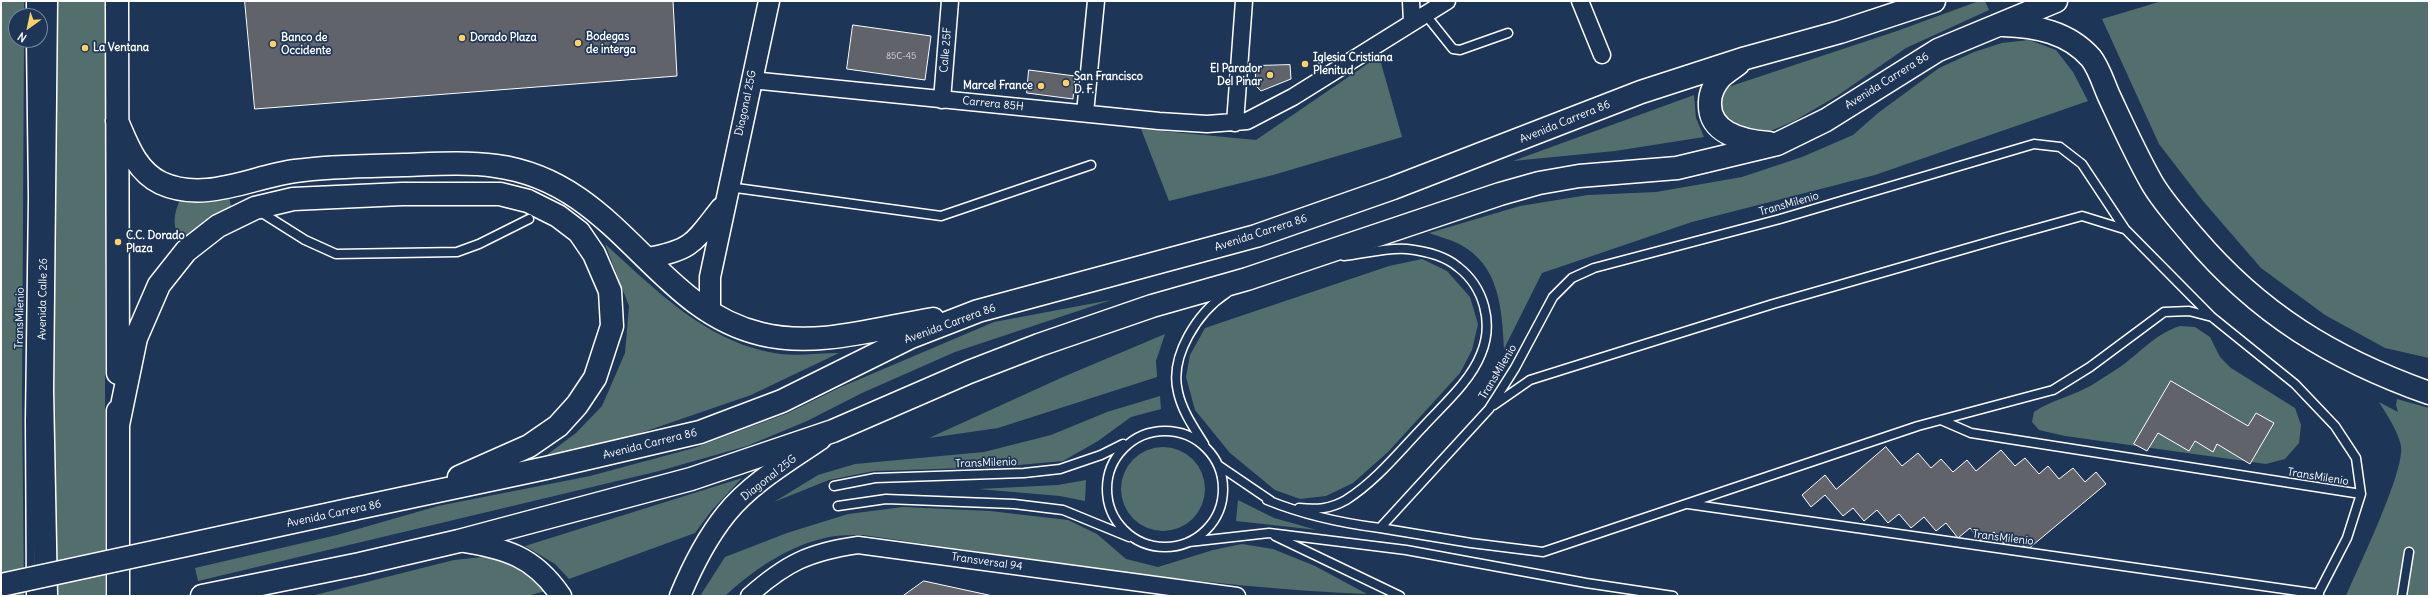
<!DOCTYPE html>
<html>
<head>
<meta charset="utf-8">
<style>
	body { margin:0 }
	#map { position:relative; width:2430px; height:597px; overflow:hidden; background:#1d3557; font-family:Delius,sans-serif }
	canvas { display:block }
	.frame { position:absolute; inset:0; border:2px solid #fff; pointer-events:none }
	.north { position:absolute; left:8px; top:8px; width:40px; height:40px; box-sizing:border-box; background:#1d3557; border:1px solid #77869a; border-radius:50%; rotate:213deg; font-size:11px; font-weight:700; line-height:16px; text-align:center; color:#fff }
	.north::after { content:''; display:block; margin:auto; width:14px; height:18px; background:#ffd166; clip-path:polygon(50% 0,100% 100%,50% 72%,0 100%) }
</style>
</head>
<body>
<div id="map">
<canvas width="2430" height="597"></canvas>
<div class="frame"></div>
<div class="north">N</div>
</div>
<script>
const g = document.querySelector('canvas').getContext('2d');
g.lineJoin = 'round';
function fill(path, color) {
  g.fillStyle = color;
  g.fill(path, 'evenodd');
}
function stroke(path, color, width, dash) {
  g.strokeStyle = color;
  g.lineWidth = width;
  g.lineCap = dash ? 'butt' : 'round';
  g.setLineDash(dash || []);
  g.stroke(path);
}
function drawText(font, color, halo, rows, align = 'center') {
  g.font = font + ' Delius,sans-serif';
  g.lineWidth = 3.5;
  g.setLineDash([]);
  g.textBaseline = 'middle';
  g.strokeStyle = halo;
  g.fillStyle = color;
  for (const [text, x, y, turn = 0] of rows) {
    g.save();
    g.translate(x, y);
    g.rotate((+turn || 0) * Math.PI / 180);
    g.textAlign = isNaN(turn) ? turn : align;
    if (halo) g.strokeText(text, 0, 0);
    g.fillText(text, 0, 0);
    g.restore();
  }
}
const green = new Path2D(`
	M 1,1 L 24,1 L 24,16 L 16,16 L 16,40 L 24,40 L 22,401 L 24,596 L 1,596 Z
	M 54,1 L 109,1 L 105,226 L 105,596 L 53,596 L 51,541 Z
	M 1979,1 L 1985,1 L 1989,10 L 1906,48 L 1837,96 L 1794,121 L 1766,133 L 1747,133 L 1723,118 L 1719,98 L 1728,87 L 1897,31 Z
	M 2162,1 L 2429,1 L 2429,358 L 2385,348 L 2325,315 L 2261,268 L 2203,201 L 2159,144 L 2102,19 Z
	M 2029,40 L 2056,50 L 2073,72 L 2088,101 L 1875,175 L 1692,222 L 1542,273 L 1504,349 C 1502,311 1500,266 1461,245 C 1452,240 1440,237 1429,233 L 1520,206 L 1588,195 L 1656,192 L 1742,177 L 1802,157 L 1853,135 L 1878,113 L 1939,68 L 1974,52 L 2002,43 Z
	M 1379,56 L 1402,137 L 1273,175 L 1169,201 L 1141,129 L 1256,140 Z
	M 1694,95 L 1696,118 L 1704,137 L 1615,151 L 1513,161 Z
	M 229,197 L 231,206 L 217,213 L 182,239 C 171,228 174,213 180,200 L 211,202 Z
	M 605,244 C 656,290 709,345 781,354 C 799,356 820,353 839,353 L 751,395 L 629,437 L 544,457 L 576,433 L 602,406 L 625,353 L 629,306 Z
	M 1422,259 L 1447,271 L 1470,297 L 1478,324 L 1472,350 L 1460,373 L 1388,452 L 1353,483 L 1326,496 L 1300,499 L 1275,490 L 1230,453 L 1195,410 L 1186,377 L 1190,355 L 1205,328 L 1389,266 Z
	M 1111,300 L 955,352 L 862,393 L 807,421 L 747,446 L 659,471 L 198,581 L 195,568 L 337,535 L 438,506 L 590,476 L 694,448 L 788,413 L 841,387 L 994,322 Z
	M 2180,326 L 2195,327 L 2210,337 L 2220,357 L 2231,368 L 2295,408 L 2301,425 L 2299,443 L 2285,459 L 2266,464 L 2065,436 L 2039,430 L 2032,422 L 2034,412 C 2051,400 2073,396 2092,385 C 2101,379 2111,373 2120,367 C 2141,352 2155,334 2180,326 Z
	M 1165,334 L 1156,361 L 1157,377 L 998,428 L 929,438 L 1063,377 Z
	M 1160,396 L 1161,409 L 1131,417 L 1098,441 L 1063,461 L 997,467 L 874,471 L 829,480 L 774,502 L 818,475 L 855,464 L 984,452 L 1051,435 L 1107,412 Z
	M 2397,399 L 2429,408 L 2429,596 L 2346,596 C 2358,568 2405,471 2401,446 C 2398,431 2387,415 2379,402 L 2398,412 L 2396,405 Z
	M1121 489a42 42 0 1 1 84 0a42 42 0 1 1-84 0Z
	M 742,478 L 712,510 L 695,533 L 569,579 L 555,564 L 525,546 Z
	M 1086,480 L 1085,501 L 1060,496 L 978,489 L 1058,485 Z
	M 1238,500 L 1274,518 L 1317,530 L 1236,521 Z
	M 903,507 L 990,511 L 1068,520 L 1097,534 L 1126,559 L 1158,567 L 1213,550 L 1242,544 L 1273,549 L 1315,566 L 1367,594 C 1198,587 1031,559 863,535 C 852,535 840,535 829,537 C 790,545 754,569 725,596 L 700,596 L 725,557 L 787,533 L 848,514 Z
	M 483,557 C 510,559 528,571 546,591 L 527,596 L 311,596 L 454,560 Z`);
const building = new Path2D(`
	M 245,1 L 673,1 L 677,76 L 255,109 Z
	M 853,25 L 931,36 L 925,80 L 847,69 Z
	M 1290,65 L 1291,79 L 1261,91 L 1256,86 L 1255,66 Z
	M 1029,70 L 1075,76 L 1073,99 L 1027,93 Z
	M 2171,381 L 2248,426 L 2256,413 L 2274,423 L 2250,464 L 2217,444 L 2213,452 L 2195,441 L 2189,451 L 2158,433 L 2147,451 L 2134,444 Z
	M 1886,447 L 1902,466 L 1918,453 L 1931,468 L 1941,459 L 1953,472 L 1967,460 L 1976,471 L 2001,450 L 2015,466 L 2025,458 L 2039,474 L 2048,466 L 2059,479 L 2073,468 L 2085,482 L 2096,472 L 2106,484 L 2027,550 L 2016,537 L 2006,546 L 1994,532 L 1982,542 L 1970,528 L 1958,538 L 1946,523 L 1936,531 L 1924,517 L 1911,528 L 1899,514 L 1888,523 L 1877,510 L 1864,521 L 1853,508 L 1843,516 L 1825,495 L 1811,507 L 1802,495 L 1825,475 L 1836,489 Z
	M 924,581 L 993,596 L 903,596 Z`);
const service = new Path2D(`
	M 1425,14 L 1453,49 L 1460,50 L 1508,33
	M 31,16 L 31,1
	M 31,40 L 33,197 L 30,420 L 31,596
	M 729,187 L 941,216 L 1091,165
	M 259,211 L 305,240 L 336,254 L 457,252 L 479,244 L 529,219
	M 1494,405 L 1530,380 L 1565,369 L 1773,304 L 1996,240 L 2082,216 L 2124,229
	M 1941,420 L 1971,433 L 2361,494
	M1107 489a58 58 0 1 1 116 0a58 58 0 1 1-116 0Z
	M 1204,444 C 1194,428 1182,411 1178,392 C 1169,356 1198,312 1227,293
	M 1218,465 L 1271,501
	M 834,486 L 875,478 L 1024,473 L 1060,469 L 1101,455 L 1123,444
	M 1267,500 C 1304,515 1340,523 1380,528 L 1489,409 L 1515,368 L 1553,297 L 1572,278 L 1594,268 L 1780,219 L 2034,144 L 2060,147 L 2082,164 L 2125,229 L 2212,317 L 2295,384 L 2335,426 L 2356,458 L 2361,494 L 2347,538 L 2317,596
	M 1688,504 L 2319,594
	M 838,506 L 886,499 L 1014,504 L 1063,510 L 1129,537
	M 1299,508 C 1317,510 1330,509 1346,500 C 1376,481 1399,452 1423,427 C 1443,405 1470,382 1481,354 C 1494,323 1484,287 1458,267 C 1444,255 1425,251 1407,249 C 1389,247 1362,254 1344,256
	M 1380,528 L 1471,543 L 1543,552 L 1918,426 L 2053,390 L 2090,367 L 2164,312 L 2189,311 L 2212,317
	M 1275,536 L 1400,596
	M 1189,542 L 1269,533 L 1406,550 L 1586,583 L 1673,596
	M 2402,596 L 2409,552`);
const minor = new Path2D(`
	M 1411,1 L 1412,22
	M 1580,1 L 1602,55
	M 751,80 L 1159,121 L 1207,124 L 1247,121 L 1293,97 L 1447,1
	M 942,100 L 950,1
	M 1085,113 L 1096,1
	M 1235,123 L 1244,1
	M 749,596 C 786,563 809,552 858,545 L 1237,596`);
const tertiary = new Path2D(`
	M 648,258 C 693,250 694,242 721,208
	M 710,312 L 710,277 L 769,1
	M 459,541 C 506,549 533,555 561,596
	M 680,596 C 692,567 706,539 726,514 C 751,483 789,461 821,439`);
const primary = new Path2D(`
	M 117,1 L 118,373
	M 2003,25 C 2036,26 2068,32 2091,58 C 2099,68 2104,85 2109,96 C 2123,126 2136,155 2152,183 C 2163,202 2179,219 2193,236 C 2259,314 2333,359 2429,393
	M 1738,64 C 1733,68 1726,72 1721,77 C 1715,83 1710,93 1710,102 C 1708,134 1744,141 1769,143
	M 117,121 C 127,144 136,171 161,183 C 205,203 251,177 295,171 C 331,166 368,166 404,165 C 435,164 466,162 496,166 C 618,182 654,309 761,334 C 817,348 878,328 933,319
	M 118,425 L 136,338 L 159,285 L 186,251 L 218,226 L 255,208 L 293,199 L 402,194 L 500,194 L 528,201 L 558,216 L 579,232 L 594,254 L 610,291 L 612,326 L 595,378 L 577,405 L 558,426 L 529,446 L 459,477
	M 353,509 L 546,468 L 700,432 L 782,401 L 911,337 L 978,311 L 1256,236 L 1393,188 L 1641,92 L 1746,58 L 1840,32 L 1934,1
	M 46,596 L 42,390 L 46,1
	M 118,596 L 118,411
	M 202,596 L 360,564 L 459,541 L 691,479 L 833,431 L 969,372 L 1039,345 L 1152,306 L 1247,279 L 1500,194 L 1539,183 L 1579,176 L 1677,168 L 1777,144 L 1826,120 L 1938,50 L 2056,1`);
const primaryBridge = new Path2D(`
	M 1,585 L 353,509`);
const markers = [
	[462,38,4,"#ffd166"],
	[578,43,4,"#ffd166"],
	[273,44,4,"#ffd166"],
	[85,48,4,"#ffd166"],
	[1305,64,4,"#ffd166"],
	[1270,75,4,"#ffd166"],
	[1066,83,4,"#ffd166"],
	[1041,86,4,"#ffd166"],
	[118,242,4,"#ffd166"]
];
const numberNames = [
	["85C-45",901,56]
];
const poiNames = [
	["Bodegas",586,37],
	["de interga",586,50],
	["Banco de",281,38],
	["Occidente",281,51],
	["Dorado Plaza",470,38],
	["La Ventana",93,48],
	["Iglesia Cristiana",1313,58],
	["Plenitud",1313,71],
	["El Parador",1262,69,"right"],
	["Del Pinar",1262,82,"right"],
	["San Francisco",1074,77],
	["D. F.",1074,90],
	["Marcel France",1033,86,"right"],
	["C.C. Dorado",126,236],
	["Plaza",126,249]
];
const streetNames = [
	["Calle 25F",946,50,-85],
	["Avenida Carrera 86",1887,81,-32],
	["Diagonal 25G",746,103,-78],
	["Carrera 85H",993,104,6],
	["Avenida Carrera 86",1565,122,-22],
	["TransMilenio",1789,204,-16],
	["Avenida Carrera 86",1261,233,-18],
	["Avenida Calle 26",43,299,-89],
	["TransMilenio",20,318,-89],
	["Avenida Carrera 86",950,324,-20],
	["TransMilenio",1498,372,-59],
	["Avenida Carrera 86",650,444,-14],
	["TransMilenio",986,463,-2],
	["TransMilenio",2318,477,9],
	["Diagonal 25G",769,478,-38],
	["Avenida Carrera 86",334,514,-12],
	["TransMilenio",2003,538,7],
	["Transversal 94",987,562,8]
];
fill(green, '#526f6d');
fill(building, '#61636b');
stroke(building, '#fff', 1);
stroke(service, '#fff', 11);
stroke(minor, '#fff', 19);
stroke(tertiary, '#fff', 23);
stroke(primary, '#fff', 25);
stroke(service, '#1d3557', 8);
stroke(minor, '#1d3557', 16);
stroke(tertiary, '#1d3557', 20);
stroke(primary, '#1d3557', 22);
stroke(primaryBridge, '#fff', 25, []);
stroke(primaryBridge, '#1d3557', 22);
for (const [x, y, r, color] of markers) {
  const dot = new Path2D();
  dot.arc(x, y, r, 0, 2 * Math.PI);
  g.fillStyle = color;
  g.fill(dot);
  stroke(dot, '#1d3557', 1.5);
}
drawText('9px', '#d8d8da', null, numberNames);
drawText('bold 11px', '#fff', '#1d3557', poiNames, 'left');
drawText('11px', '#fff', '#1d3557', streetNames);
</script>
</body>
</html>
